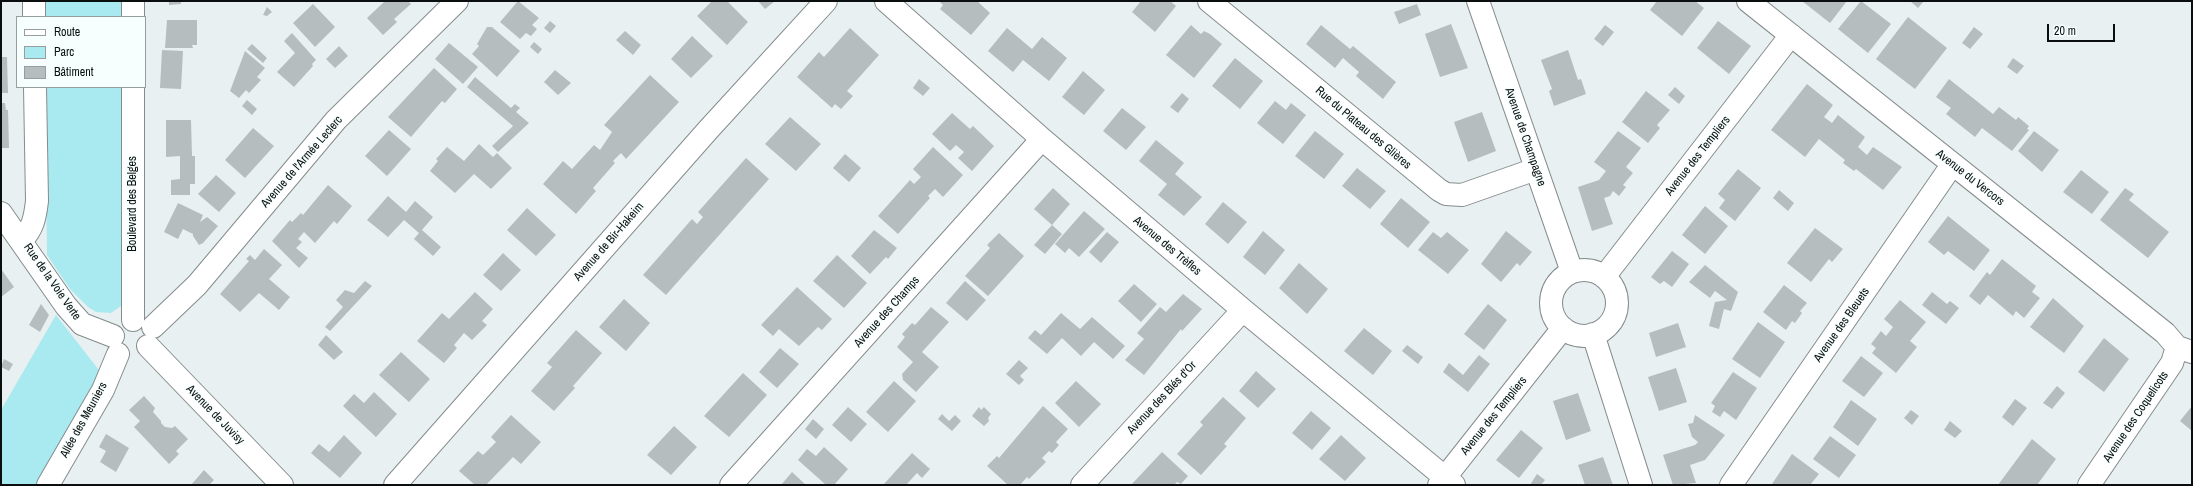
<!DOCTYPE html>
<html>
<head>
<meta charset="utf-8">
<style>
	body { margin:0 }
	#map { position:relative; width:2193px; height:486px; overflow:hidden; background:#e9f0f1; font-family:"Archivo Narrow",sans-serif }
	canvas { display:block }
	.frame { position:absolute; inset:0; border:2px solid #0b0e0e; pointer-events:none }
	.legend { position:absolute; left:16px; top:16px; width:130px; height:72px; box-sizing:border-box; background:#f6fefe; border:1px solid #989e9e; margin:0; padding:5px 7px; list-style:none; font-size:12px; color:#0b0e0e }
	.legend li { display:flex; align-items:center; gap:8px; height:20px }
	.legend b { width:20px; border:1px solid #989e9e }
	.scale { position:absolute; left:2047px; top:24px; width:68px; height:18px; box-sizing:border-box; border:2px solid #0b0e0e; border-top:0; padding-left:5px; font-size:12px; line-height:14px; white-space:nowrap; color:#0b0e0e; -webkit-text-stroke:3px #f6fefe; paint-order:stroke }
</style>
</head>
<body>
<div id="map">
<canvas width="2193" height="486"></canvas>
<div class="frame"></div>
<ul class="legend">
<li><b style="height:5px;background:#fff"></b>Route</li>
<li><b style="height:11px;background:#a8eaf0"></b>Parc</li>
<li><b style="height:11px;background:#b6bdbe"></b>Bâtiment</li>
</ul>
<div class="scale">20 m</div>
</div>
<script>
const g = document.querySelector('canvas').getContext('2d');
g.lineJoin = 'round';
function fill(path, color) {
  g.fillStyle = color;
  g.fill(path, 'evenodd');
}
function stroke(path, color, width, dash) {
  g.strokeStyle = color;
  g.lineWidth = width;
  g.lineCap = dash ? 'butt' : 'round';
  g.setLineDash(dash || []);
  g.stroke(path);
}
function drawText(font, color, halo, rows, align = 'center') {
  g.font = font + ' "Archivo Narrow",sans-serif';
  g.lineWidth = 3;
  g.setLineDash([]);
  g.textBaseline = 'middle';
  g.strokeStyle = halo;
  g.fillStyle = color;
  for (const [text, x, y, turn = 0] of rows) {
    g.save();
    g.translate(x, y);
    g.rotate((+turn || 0) * Math.PI / 180);
    g.textAlign = isNaN(turn) ? turn : align;
    if (halo) g.strokeText(text, 0, 0);
    g.fillText(text, 0, 0);
    g.restore();
  }
}
const green = new Path2D(`
	M 44,1 L 123,1 L 124,17 L 44,17 Z
	M 45,87 L 124,87 L 124,304 L 111,313 L 96,312 L 88,307 L 70,289 L 47,255 Z
	M 56,315 L 102,374 L 36,485 L 1,485 L 1,410 Z`);
const building = new Path2D(`
	M 169,1 L 181,1 L 181,4 L 169,5 Z
	M 385,1 L 408,1 L 411,4 L 394,19 L 397,22 L 383,35 L 367,18 Z
	M 518,1 L 539,18 L 532,25 L 537,29 L 531,36 L 526,33 L 520,39 L 500,22 Z
	M 712,1 L 727,1 L 748,22 L 727,45 L 697,16 Z
	M 758,1 L 775,1 L 765,9 Z
	M 939,1 L 977,1 L 990,13 L 971,35 L 940,9 L 943,5 Z
	M 1141,1 L 1170,1 L 1176,6 L 1155,32 L 1132,12 Z
	M 1657,1 L 1695,1 L 1704,8 L 1682,36 L 1650,10 Z
	M 1802,1 L 1847,1 L 1830,23 Z
	M 1861,1 L 1891,24 L 1868,53 L 1838,29 Z
	M 1910,1 L 1924,1 L 1918,8 Z
	M 313,4 L 335,27 L 315,47 L 293,23 Z
	M 1417,4 L 1421,15 L 1399,24 L 1394,12 Z
	M 267,7 L 272,12 L 267,16 L 263,15 Z
	M 1908,17 L 1947,48 L 1915,89 L 1876,59 Z
	M 167,20 L 197,20 L 197,45 L 192,45 L 193,48 L 165,48 Z
	M 550,21 L 556,26 L 550,33 L 544,28 Z
	M 1718,21 L 1751,46 L 1729,74 L 1697,48 Z
	M 1451,24 L 1468,68 L 1440,77 L 1425,34 Z
	M 1191,25 L 1201,34 L 1204,31 L 1210,34 L 1222,44 L 1194,78 L 1166,55 Z
	M 1321,25 L 1350,49 L 1353,46 L 1396,82 L 1383,99 L 1356,76 L 1359,72 L 1343,58 L 1335,68 L 1306,44 Z
	M 1605,25 L 1614,32 L 1603,46 L 1594,39 Z
	M 487,27 L 492,27 L 520,51 L 497,77 L 472,54 L 479,46 L 477,44 Z
	M 1974,27 L 1983,34 L 1970,49 L 1962,43 Z
	M 850,28 L 879,55 L 847,91 L 853,96 L 841,109 L 835,104 L 832,108 L 797,77 L 819,52 L 824,57 Z
	M 1007,28 L 1032,49 L 1042,37 L 1067,58 L 1049,81 L 1023,60 L 1013,72 L 988,51 Z
	M 625,31 L 641,45 L 633,55 L 616,40 Z
	M 292,33 L 316,60 L 312,64 L 313,66 L 294,87 L 277,72 L 295,53 L 284,41 Z
	M 692,36 L 713,56 L 691,78 L 671,59 Z
	M 534,42 L 542,49 L 538,54 L 530,47 Z
	M 449,43 L 478,67 L 463,84 L 435,59 Z
	M 252,44 L 267,58 L 263,63 L 247,49 Z
	M 339,46 L 348,56 L 335,68 L 326,59 Z
	M 162,50 L 183,51 L 181,89 L 160,88 Z
	M 1568,50 L 1578,80 L 1581,79 L 1586,94 L 1554,106 L 1549,91 L 1552,89 L 1541,60 Z
	M 245,51 L 265,68 L 257,77 L 261,80 L 249,93 L 246,90 L 239,98 L 230,91 Z
	M 1,57 L 7,57 L 8,93 L 1,93 Z
	M 1235,58 L 1263,81 L 1240,109 L 1212,86 Z
	M 2013,58 L 2024,66 L 2017,74 L 2007,67 Z
	M 434,68 L 457,89 L 445,103 L 442,101 L 411,137 L 388,117 Z
	M 555,70 L 571,83 L 558,95 L 544,82 Z
	M 1083,71 L 1105,90 L 1084,115 L 1062,97 Z
	M 650,75 L 679,102 L 626,159 L 621,153 L 613,161 L 615,163 L 593,188 L 596,191 L 576,214 L 543,184 L 563,161 L 572,169 L 594,145 L 600,150 L 612,132 L 604,125 Z
	M 475,77 L 511,108 L 515,104 L 520,108 L 516,112 L 529,123 L 498,152 L 492,146 L 513,126 L 467,87 Z
	M 919,79 L 930,88 L 923,96 L 913,88 Z
	M 1949,79 L 1993,114 L 1999,107 L 2016,120 L 2018,117 L 2029,126 L 2027,129 L 2029,130 L 2012,151 L 1982,128 L 1975,137 L 1946,114 L 1951,108 L 1936,97 Z
	M 1807,84 L 1833,105 L 1824,117 L 1832,123 L 1838,115 L 1865,137 L 1858,147 L 1867,155 L 1873,147 L 1902,167 L 1883,190 L 1856,169 L 1854,171 L 1843,163 L 1845,160 L 1819,139 L 1805,157 L 1771,130 Z
	M 1675,87 L 1685,96 L 1679,104 L 1668,95 Z
	M 1646,91 L 1670,110 L 1657,125 L 1660,128 L 1648,143 L 1622,122 Z
	M 1182,93 L 1189,99 L 1178,113 L 1170,107 Z
	M 247,100 L 257,109 L 252,115 L 242,106 Z
	M 1275,101 L 1286,110 L 1291,103 L 1306,115 L 1283,144 L 1257,123 Z
	M 1,103 L 5,103 L 6,110 L 8,110 L 9,148 L 1,148 Z
	M 1122,108 L 1146,127 L 1126,150 L 1103,131 Z
	M 1482,112 L 1496,151 L 1468,162 L 1454,122 Z
	M 952,113 L 970,129 L 973,126 L 994,146 L 972,171 L 958,158 L 964,152 L 956,145 L 950,151 L 932,134 Z
	M 790,117 L 821,144 L 796,171 L 765,144 Z
	M 166,120 L 191,120 L 192,156 L 195,156 L 195,184 L 190,184 L 190,195 L 171,195 L 171,180 L 180,179 L 180,156 L 166,157 Z
	M 253,128 L 274,146 L 245,178 L 225,160 Z
	M 389,130 L 411,149 L 387,176 L 365,156 Z
	M 1315,131 L 1344,154 L 1324,179 L 1295,156 Z
	M 1618,131 L 1641,148 L 1626,167 L 1633,173 L 1623,185 L 1626,187 L 1619,196 L 1613,191 L 1610,196 L 1604,198 L 1613,224 L 1592,231 L 1578,187 L 1599,180 L 1606,171 L 1594,162 Z
	M 2034,131 L 2059,150 L 2042,172 L 2018,151 Z
	M 1156,140 L 1184,163 L 1175,174 L 1202,197 L 1184,216 L 1158,195 L 1167,184 L 1139,161 Z
	M 479,144 L 493,157 L 497,153 L 512,168 L 491,189 L 474,174 L 455,193 L 430,171 L 438,161 L 436,159 L 447,147 L 464,161 Z
	M 933,147 L 963,175 L 943,197 L 935,189 L 928,196 L 930,198 L 898,234 L 878,216 L 910,180 L 914,184 L 921,177 L 913,169 Z
	M 845,154 L 861,168 L 849,182 L 833,168 Z
	M 746,158 L 769,179 L 666,295 L 643,275 L 692,219 L 697,224 L 703,217 L 698,212 Z
	M 1357,168 L 1386,191 L 1370,209 L 1342,186 Z
	M 1738,169 L 1761,188 L 1735,221 L 1719,208 L 1725,200 L 1718,194 Z
	M 2081,170 L 2109,192 L 2092,214 L 2063,192 Z
	M 216,175 L 236,193 L 219,212 L 198,194 Z
	M 328,185 L 352,206 L 337,224 L 334,221 L 315,243 L 304,232 L 298,239 L 302,242 L 296,248 L 308,258 L 299,268 L 272,241 L 290,220 L 292,222 L 301,213 L 303,215 Z
	M 1053,188 L 1070,204 L 1052,225 L 1034,209 Z
	M 2125,188 L 2134,194 L 2129,200 L 2169,232 L 2148,258 L 2100,220 Z
	M 1779,190 L 1794,203 L 1788,211 L 1773,198 Z
	M 388,196 L 406,212 L 415,201 L 433,217 L 422,230 L 441,247 L 433,256 L 414,239 L 419,233 L 404,220 L 388,237 L 367,220 Z
	M 1401,198 L 1430,222 L 1408,248 L 1380,224 Z
	M 1223,202 L 1247,222 L 1228,244 L 1205,224 Z
	M 178,203 L 203,215 L 200,222 L 207,217 L 218,226 L 203,243 L 199,245 L 193,236 L 193,234 L 183,229 L 178,239 L 164,232 Z
	M 1705,206 L 1728,226 L 1705,254 L 1682,235 Z
	M 527,208 L 556,235 L 536,256 L 507,230 Z
	M 1084,211 L 1105,229 L 1079,257 L 1069,248 L 1065,253 L 1055,244 Z
	M 1948,216 L 1990,250 L 1974,271 L 1948,251 L 1944,255 L 1928,242 Z
	M 1052,225 L 1062,234 L 1045,254 L 1034,245 Z
	M 1815,228 L 1843,249 L 1832,262 L 1829,259 L 1811,282 L 1787,263 Z
	M 874,230 L 897,248 L 888,259 L 886,257 L 870,274 L 851,256 Z
	M 1263,231 L 1285,250 L 1265,275 L 1243,257 Z
	M 1506,231 L 1532,252 L 1520,266 L 1517,263 L 1501,282 L 1481,264 Z
	M 1107,232 L 1119,242 L 1101,263 L 1089,252 Z
	M 1433,232 L 1441,238 L 1447,232 L 1469,250 L 1448,274 L 1418,250 Z
	M 999,233 L 1024,256 L 988,296 L 965,276 L 990,248 L 987,245 Z
	M 264,249 L 282,265 L 269,279 L 290,297 L 279,310 L 259,293 L 240,312 L 220,294 L 249,261 L 246,259 L 250,255 L 255,260 Z
	M 1672,251 L 1689,264 L 1672,287 L 1664,281 L 1660,284 L 1651,277 Z
	M 503,253 L 521,270 L 501,291 L 483,275 Z
	M 837,255 L 867,283 L 844,308 L 813,281 Z
	M 2002,259 L 2036,286 L 2032,292 L 2040,298 L 2024,318 L 2016,311 L 2013,316 L 1988,295 L 1980,305 L 1969,296 L 1987,272 L 1990,275 Z
	M 1299,263 L 1328,289 L 1307,314 L 1279,288 Z
	M 1705,265 L 1738,292 L 1731,311 L 1724,309 L 1719,329 L 1709,326 L 1715,302 L 1727,300 L 1715,291 L 1710,298 L 1689,282 Z
	M 1,269 L 14,287 L 1,297 Z
	M 365,281 L 372,286 L 330,331 L 325,327 L 343,307 L 336,300 L 345,290 L 354,293 Z
	M 965,281 L 986,300 L 967,321 L 946,303 Z
	M 1134,284 L 1157,304 L 1141,322 L 1118,301 Z
	M 1784,285 L 1807,303 L 1800,311 L 1802,313 L 1795,323 L 1792,321 L 1786,330 L 1763,312 Z
	M 797,287 L 832,319 L 822,330 L 818,327 L 799,346 L 779,329 L 773,336 L 761,325 Z
	M 475,292 L 493,309 L 482,321 L 487,325 L 472,340 L 464,333 L 454,345 L 457,348 L 444,363 L 417,341 L 442,313 L 449,319 Z
	M 1932,292 L 1947,304 L 1950,301 L 1959,308 L 1946,324 L 1922,305 Z
	M 1183,294 L 1202,309 L 1182,331 L 1181,329 L 1144,375 L 1125,360 L 1144,339 L 1137,333 L 1160,307 L 1166,312 Z
	M 2053,298 L 2084,326 L 2064,353 L 2030,327 Z
	M 624,299 L 650,323 L 626,351 L 599,327 Z
	M 1900,300 L 1926,322 L 1910,341 L 1917,347 L 1896,373 L 1872,353 L 1876,348 L 1871,344 L 1881,331 L 1886,336 L 1893,327 L 1884,319 Z
	M 41,304 L 49,315 L 40,332 L 29,325 Z
	M 1488,304 L 1507,320 L 1484,350 L 1464,334 Z
	M 931,307 L 949,322 L 922,352 L 939,367 L 916,392 L 903,380 L 902,374 L 913,362 L 897,347 L 905,337 L 902,334 L 912,323 L 915,325 Z
	M 1061,313 L 1080,329 L 1092,317 L 1125,346 L 1113,359 L 1094,342 L 1081,356 L 1062,338 L 1047,354 L 1028,338 L 1035,330 L 1041,335 Z
	M 1758,322 L 1785,342 L 1760,378 L 1732,359 Z
	M 1678,323 L 1686,347 L 1656,357 L 1649,333 Z
	M 1364,328 L 1392,351 L 1373,375 L 1344,351 Z
	M 576,330 L 602,353 L 573,386 L 575,388 L 554,411 L 531,391 L 552,367 L 547,363 Z
	M 326,335 L 343,352 L 334,360 L 318,345 Z
	M 2104,338 L 2129,359 L 2104,392 L 2078,372 Z
	M 1407,345 L 1423,357 L 1418,364 L 1402,351 Z
	M 780,348 L 799,364 L 777,388 L 759,372 Z
	M 401,352 L 430,379 L 409,402 L 379,375 Z
	M 1479,355 L 1490,364 L 1468,392 L 1443,372 L 1449,363 L 1463,375 Z
	M 1861,356 L 1883,373 L 1864,397 L 1842,381 Z
	M 4,359 L 13,364 L 9,371 L 1,367 Z
	M 1019,360 L 1028,368 L 1020,376 L 1024,380 L 1019,385 L 1006,374 Z
	M 1676,368 L 1687,402 L 1659,411 L 1648,377 Z
	M 1256,371 L 1276,389 L 1258,408 L 1239,391 Z
	M 1733,372 L 1757,388 L 1736,420 L 1724,411 L 1720,417 L 1712,412 L 1715,406 L 1711,403 Z
	M 743,373 L 767,395 L 729,437 L 704,416 Z
	M 894,381 L 916,401 L 888,432 L 866,412 Z
	M 1076,381 L 1101,404 L 1079,427 L 1055,403 Z
	M 2057,386 L 2065,393 L 2052,409 L 2043,403 Z
	M 374,392 L 397,414 L 376,437 L 343,406 L 354,394 L 364,403 Z
	M 1578,393 L 1591,431 L 1566,440 L 1553,401 Z
	M 144,396 L 155,408 L 153,412 L 161,421 L 161,423 L 165,427 L 172,428 L 175,426 L 188,439 L 176,451 L 179,454 L 169,464 L 134,427 L 140,421 L 129,410 Z
	M 1223,397 L 1246,418 L 1224,444 L 1227,446 L 1201,475 L 1177,454 L 1203,425 L 1200,422 Z
	M 2015,399 L 2027,408 L 2013,426 L 2002,417 Z
	M 1851,400 L 1877,419 L 1858,446 L 1833,427 Z
	M 1043,406 L 1068,429 L 1056,442 L 1059,445 L 1052,453 L 1049,451 L 1042,458 L 1046,462 L 1029,479 L 1027,477 L 1020,485 L 1008,485 L 987,466 L 997,456 L 999,458 Z
	M 2192,406 L 2192,431 L 2180,421 Z
	M 848,407 L 867,424 L 851,442 L 832,425 Z
	M 979,407 L 981,410 L 984,407 L 991,414 L 988,418 L 989,421 L 984,426 L 972,416 Z
	M 1911,410 L 1919,416 L 1912,425 L 1904,418 Z
	M 1311,411 L 1331,428 L 1312,450 L 1292,433 Z
	M 942,414 L 949,421 L 955,415 L 961,421 L 952,431 L 938,419 Z
	M 511,415 L 541,442 L 521,464 L 513,457 L 486,485 L 475,485 L 459,471 L 478,451 L 483,455 L 496,442 L 491,437 Z
	M 1695,415 L 1725,435 L 1705,460 L 1690,465 L 1696,483 L 1673,485 L 1663,455 L 1695,445 L 1698,442 L 1692,437 L 1688,424 L 1693,423 Z
	M 813,419 L 824,429 L 816,439 L 805,429 Z
	M 1950,421 L 1962,431 L 1955,438 L 1944,430 Z
	M 674,426 L 697,447 L 671,475 L 647,455 Z
	M 1521,430 L 1543,448 L 1519,478 L 1496,460 Z
	M 106,434 L 129,448 L 116,472 L 100,462 L 106,451 L 99,447 Z
	M 344,435 L 362,453 L 340,478 L 311,453 L 319,444 L 329,452 Z
	M 1341,435 L 1366,458 L 1345,481 L 1319,459 Z
	M 1830,436 L 1856,455 L 1839,478 L 1813,459 Z
	M 2032,439 L 2056,459 L 2037,485 L 1998,485 Z
	M 824,447 L 848,469 L 834,485 L 826,485 L 798,460 L 807,449 L 816,456 Z
	M 1162,452 L 1188,476 L 1181,484 L 1177,482 L 1174,485 L 1131,485 Z
	M 912,453 L 930,469 L 922,478 L 917,473 L 906,485 L 886,485 L 884,484 Z
	M 1792,454 L 1819,474 L 1810,485 L 1774,485 L 1772,484 Z
	M 1603,457 L 1613,485 L 1585,485 L 1578,465 Z
	M 204,470 L 214,480 L 209,485 L 191,485 Z
	M 792,472 L 806,485 L 781,485 Z
	M 1537,474 L 1545,480 L 1541,485 L 1530,485 Z`);
const street = new Path2D(`
	M 886,1 L 1042,139 L 1243,310 L 1454,485
	M 1209,1 L 1439,190 L 1446,194 L 1462,195 L 1536,169
	M 1478,1 L 1572,272
	M 1748,1 L 2165,333 L 2177,347 L 2192,352
	M1551 303a33 33 0 1 1 66 0a33 33 0 1 1-66 0Z
	M 1604,277 L 1791,35
	M 1593,334 L 1641,485
	M 148,346 L 282,485
	M 48,485 L 103,390 L 118,354
	M 395,485 L 708,130 L 826,1
	M 731,485 L 1042,139
	M 1082,485 L 1243,310
	M 1439,485 L 1563,328
	M 1731,485 L 1952,165
	M 2089,485 L 2172,363 L 2177,347`);
const secondary = new Path2D(`
	M 34,1 L 34,17
	M 133,1 L 133,17
	M 133,87 L 133,320
	M 1,213 L 66,306 L 82,324 L 113,336
	M 22,240 C 33,228 35,218 37,201 L 35,87
	M 153,327 L 197,285 L 336,120 L 457,1`);
const streetNames = [
	["Rue du Plateau des Glières",1363,128,40],
	["Avenue de Champagne",1525,137,71],
	["Avenue des Templiers",1698,156,-52],
	["Avenue de l'Armée Leclerc",302,162,-49],
	["Avenue du Vercors",1970,178,38],
	["Boulevard des Belges",133,204,-90],
	["Avenue de Bir-Hakeim",609,242,-49],
	["Avenue des Trèfles",1167,246,40],
	["Rue de la Voie Verte",52,282,55],
	["Avenue des Champs",887,312,-48],
	["Avenue des Bleuets",1842,325,-55],
	["Avenue des Blés d'Or",1162,398,-47],
	["Avenue de Juvisy",215,415,46],
	["Avenue des Templiers",1494,416,-51],
	["Avenue des Coquelicots",2136,417,-56],
	["Allée des Meuniers",84,420,-61]
];
fill(green, '#a8eaf0');
fill(building, '#b6bdbe');
stroke(street, '#858c8d', 24);
stroke(secondary, '#858c8d', 24);
stroke(street, '#fff', 22);
stroke(secondary, '#fff', 22);
drawText('12px', '#0b0e0e', '#f6fefe', streetNames);
</script>
</body>
</html>
